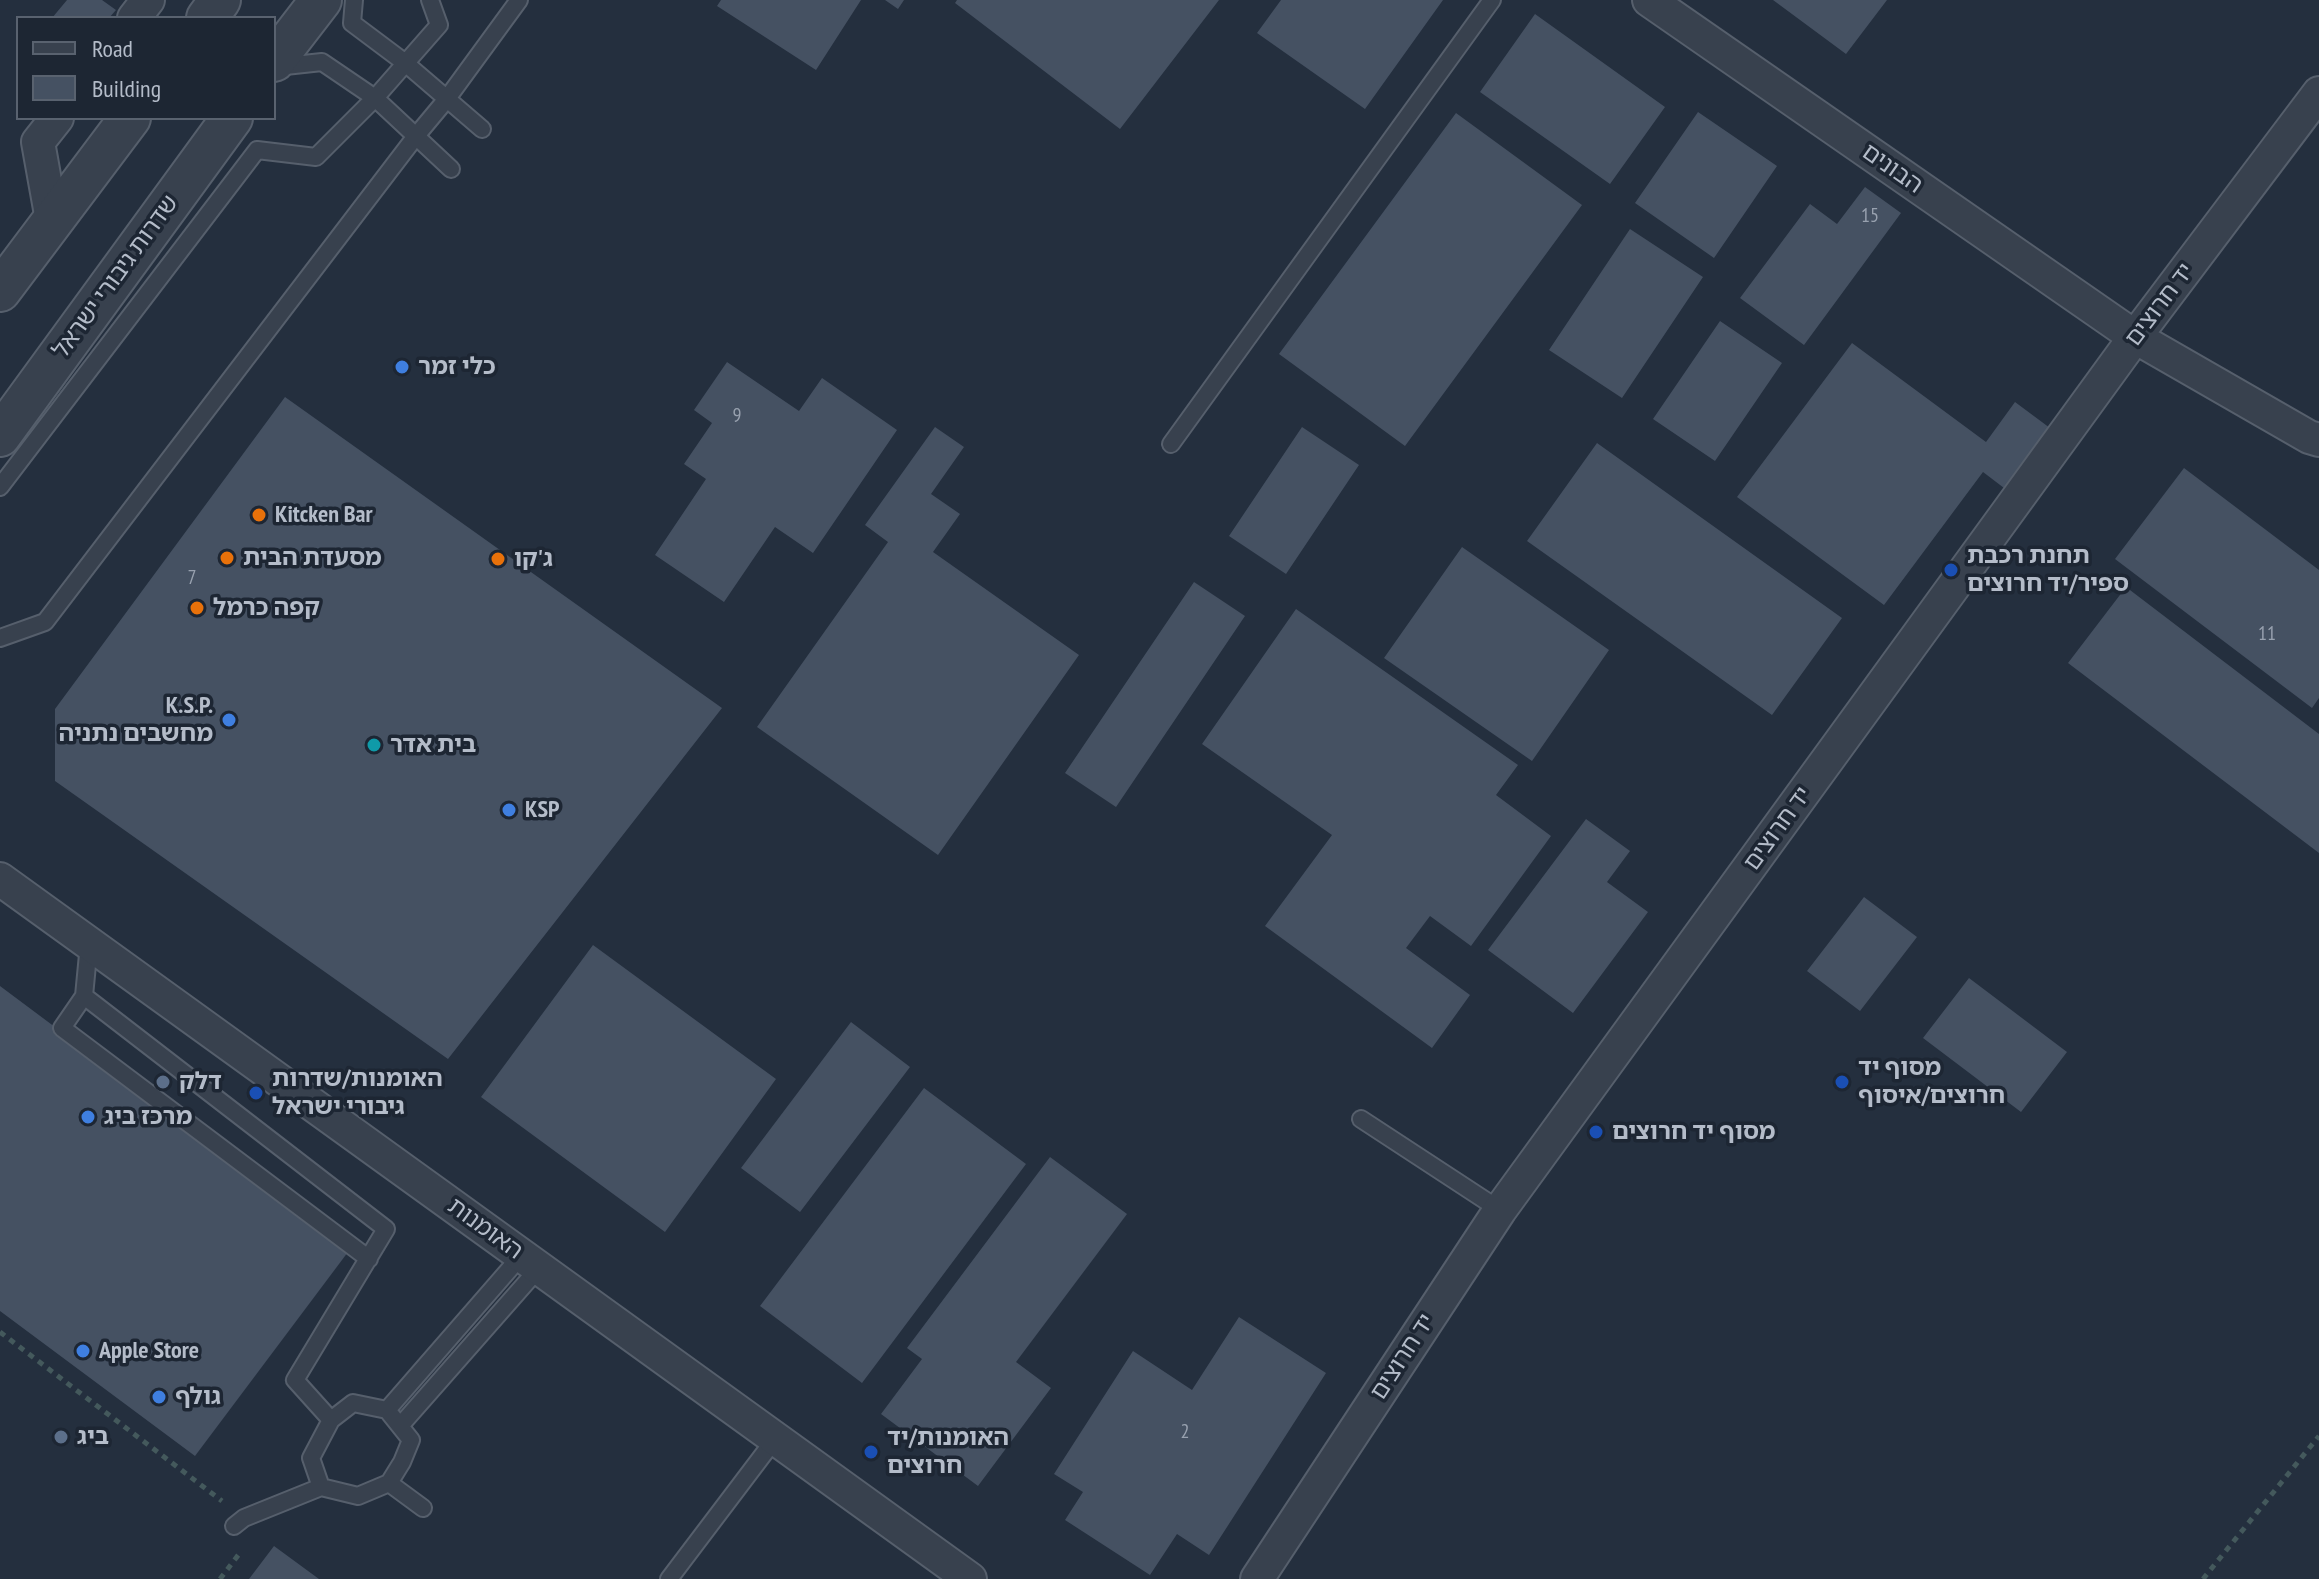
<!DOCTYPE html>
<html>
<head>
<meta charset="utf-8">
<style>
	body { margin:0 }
	#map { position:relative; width:2319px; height:1579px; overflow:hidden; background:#242f3e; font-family:"PT Sans Narrow",sans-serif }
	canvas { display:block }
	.legend { position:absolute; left:16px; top:16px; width:260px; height:104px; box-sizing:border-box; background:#1d2633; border:2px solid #59626f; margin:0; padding:10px 14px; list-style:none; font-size:24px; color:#b4bcc9 }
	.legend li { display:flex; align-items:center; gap:16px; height:40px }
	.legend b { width:40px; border:2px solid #59626f }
</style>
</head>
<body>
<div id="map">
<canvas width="2319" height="1579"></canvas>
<ul class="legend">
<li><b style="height:10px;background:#38414e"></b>Road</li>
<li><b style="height:22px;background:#455162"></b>Building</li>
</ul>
</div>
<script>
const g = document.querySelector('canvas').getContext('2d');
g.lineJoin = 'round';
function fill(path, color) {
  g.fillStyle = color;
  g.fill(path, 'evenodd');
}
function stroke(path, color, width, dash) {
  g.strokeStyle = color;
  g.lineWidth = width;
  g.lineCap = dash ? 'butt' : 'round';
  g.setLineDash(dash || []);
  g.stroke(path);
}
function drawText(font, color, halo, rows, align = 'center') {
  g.font = font + ' "PT Sans Narrow","Noto Sans Hebrew",sans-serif';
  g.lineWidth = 7;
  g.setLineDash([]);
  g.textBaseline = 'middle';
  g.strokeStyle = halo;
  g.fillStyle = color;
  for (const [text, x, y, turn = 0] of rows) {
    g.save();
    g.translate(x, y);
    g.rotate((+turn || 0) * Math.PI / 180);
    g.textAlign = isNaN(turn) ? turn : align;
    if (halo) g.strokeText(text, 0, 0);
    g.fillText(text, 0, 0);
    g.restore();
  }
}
const building = new Path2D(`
	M 67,0 L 102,0 L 116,10 L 109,18 L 52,18 Z
	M 721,0 L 861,0 L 816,70 L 717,6 Z
	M 885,0 L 904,0 L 898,9 Z
	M 957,0 L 1219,0 L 1120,129 L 955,3 Z
	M 1281,0 L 1443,0 L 1365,109 L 1257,33 Z
	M 1773,0 L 1887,0 L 1846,54 Z
	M 1535,14 L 1665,107 L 1610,184 L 1480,92 Z
	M 1698,112 L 1777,166 L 1714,258 L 1635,203 Z
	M 1456,113 L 1582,205 L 1405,446 L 1279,354 Z
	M 1865,187 L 1901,213 L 1804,345 L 1740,298 L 1810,204 L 1837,224 Z
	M 1630,229 L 1703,277 L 1622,398 L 1549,350 Z
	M 1720,321 L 1782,363 L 1715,461 L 1653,419 Z
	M 1852,343 L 1986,442 L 2015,402 L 2050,428 L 2004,488 L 1983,472 L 1884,605 L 1737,497 Z
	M 727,362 L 799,411 L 822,378 L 897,430 L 813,553 L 775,527 L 724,602 L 655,555 L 706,479 L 684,464 L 712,423 L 694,410 Z
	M 285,397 L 722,708 L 448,1059 L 55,781 L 55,709 Z
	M 935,427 L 964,447 L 931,494 L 960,514 L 933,552 L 1079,655 L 938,855 L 757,727 L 888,542 L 865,525 Z
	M 1302,427 L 1359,465 L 1286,574 L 1229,536 Z
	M 1597,443 L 1842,618 L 1772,715 L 1527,541 Z
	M 2184,468 L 2319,570 L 2319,698 L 2312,708 L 2115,559 Z
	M 1462,547 L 1609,650 L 1532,761 L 1384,658 Z
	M 1194,582 L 1245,616 L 1116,807 L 1065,773 Z
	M 2126,587 L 2319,734 L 2319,853 L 2068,663 Z
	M 1296,609 L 1518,765 L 1496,795 L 1551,836 L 1471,946 L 1430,916 L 1406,948 L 1470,995 L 1432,1048 L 1265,926 L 1332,835 L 1202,744 Z
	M 1586,819 L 1630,851 L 1607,882 L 1648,912 L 1573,1013 L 1488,950 Z
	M 1864,897 L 1917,937 L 1860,1011 L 1807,971 Z
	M 593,945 L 776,1079 L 665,1232 L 481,1097 Z
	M 1969,978 L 2067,1052 L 2021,1112 L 1923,1038 Z
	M 0,986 L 351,1248 L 195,1456 L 0,1311 Z
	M 851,1022 L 910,1067 L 800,1212 L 741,1168 Z
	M 924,1088 L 1026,1164 L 862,1383 L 760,1306 Z
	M 1050,1157 L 1127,1214 L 1016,1362 L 1051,1388 L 978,1486 L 881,1414 L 922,1359 L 907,1348 Z
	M 1239,1317 L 1326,1373 L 1209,1555 L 1177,1534 L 1150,1575 L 1065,1520 L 1083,1492 L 1054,1474 L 1133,1351 L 1192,1390 Z
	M 274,1546 L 319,1579 L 249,1579 Z`);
const path = new Path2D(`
	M 0,1332 L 222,1501
	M 220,1579 L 239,1554
	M 2203,1579 L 2319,1436`);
const service = new Path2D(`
	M 354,0 L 352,23 L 404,62 L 482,129
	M 276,67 L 322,62 L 375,98 L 451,169
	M 1171,444 L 1492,0
	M 0,487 L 257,150 L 316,157 L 375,98 L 439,25 L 430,0
	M 0,638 L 45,622 L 416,136 L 446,100 L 519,0
	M 89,944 L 84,996 L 386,1229 L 295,1380 L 331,1420
	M 84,996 L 62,1028 L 369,1259
	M 1361,1119 L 1500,1210
	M 353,1403 L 387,1410 L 411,1440 L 402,1462 L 389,1483 L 358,1496 L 321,1487 L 311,1458 L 331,1420 Z
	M 387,1410 L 521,1256
	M 400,1426 L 539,1268
	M 389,1483 L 423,1508
	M 234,1526 L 244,1518 L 321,1487
	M 669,1579 L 775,1439`);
const minor = new Path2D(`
	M 1649,0 L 2135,337 L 2309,437 L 2319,440
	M 134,18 L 148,0
	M 52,220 L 38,142 L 57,118
	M 0,879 L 970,1579
	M 1257,1579 L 1500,1210 L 2135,337 L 2319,93`);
const tertiary = new Path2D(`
	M 207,18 L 220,0
	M 274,61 L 321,0
	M 0,291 L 130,118
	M 0,436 L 232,118`);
const markers = [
	[402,367,8,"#3f7fe0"],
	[259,515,8,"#e8710a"],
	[227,558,8,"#e8710a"],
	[498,559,8,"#e8710a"],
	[1951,570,8,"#1a4fb4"],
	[197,608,8,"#e8710a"],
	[229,720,8,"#3f7fe0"],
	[374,745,8,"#0f9aa8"],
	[509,810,8,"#3f7fe0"],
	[163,1082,8,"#5c6f8a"],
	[1842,1082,8,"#1a4fb4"],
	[256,1093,8,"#1a4fb4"],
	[88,1117,8,"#3f7fe0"],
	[1596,1132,8,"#1a4fb4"],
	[83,1351,8,"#3f7fe0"],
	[159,1397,8,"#3f7fe0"],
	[61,1437,8,"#5c6f8a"],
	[871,1452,8,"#1a4fb4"]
];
const numberNames = [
	["15",1870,216],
	["9",737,416],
	["7",192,578],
	["11",2267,634],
	["2",1185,1432]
];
const streetNames = [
	["הבונים",1892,169,35],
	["שדרות גיבורי ישראל",116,277,-54],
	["יד חרוצים",2160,305,-53],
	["יד חרוצים",1778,829,-54],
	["האומנות",485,1229,36],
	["יד חרוצים",1403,1357,-57]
];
const poiNames = [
	["כלי זמר",418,367],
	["Kitcken Bar",275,515],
	["תחנת רכבת",1967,556],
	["ספיר/יד חרוצים",1967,584],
	["מסעדת הבית",243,558],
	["ג'קו",514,559],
	["קפה כרמל",213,608],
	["K.S.P.",213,706,"right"],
	["מחשבים נתניה",213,734,"right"],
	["בית אדר",390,745],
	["KSP",525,810],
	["מסוף יד",1858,1068],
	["חרוצים/איסוף",1858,1096],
	["האומנות/שדרות",272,1079],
	["גיבורי ישראל",272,1107],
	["דלק",179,1082],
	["מרכז ביג",104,1117],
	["מסוף יד חרוצים",1612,1132],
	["Apple Store",99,1351],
	["גולף",175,1397],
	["ביג",77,1437],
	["האומנות/יד",887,1438],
	["חרוצים",887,1466]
];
fill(building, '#455162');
stroke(service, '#565f6c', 20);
stroke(minor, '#565f6c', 36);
stroke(tertiary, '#565f6c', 44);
stroke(path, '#44595c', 5, [6, 6]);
stroke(service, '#38414e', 16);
stroke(minor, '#38414e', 32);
stroke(tertiary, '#38414e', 40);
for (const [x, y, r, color] of markers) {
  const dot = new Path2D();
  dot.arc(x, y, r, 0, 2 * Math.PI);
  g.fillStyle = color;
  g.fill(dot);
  stroke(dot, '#1d2633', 3);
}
drawText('20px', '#98a1af', null, numberNames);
drawText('24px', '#b4bcc9', '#1d2633', streetNames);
drawText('bold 24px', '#b4bcc9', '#1d2633', poiNames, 'left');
</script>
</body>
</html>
